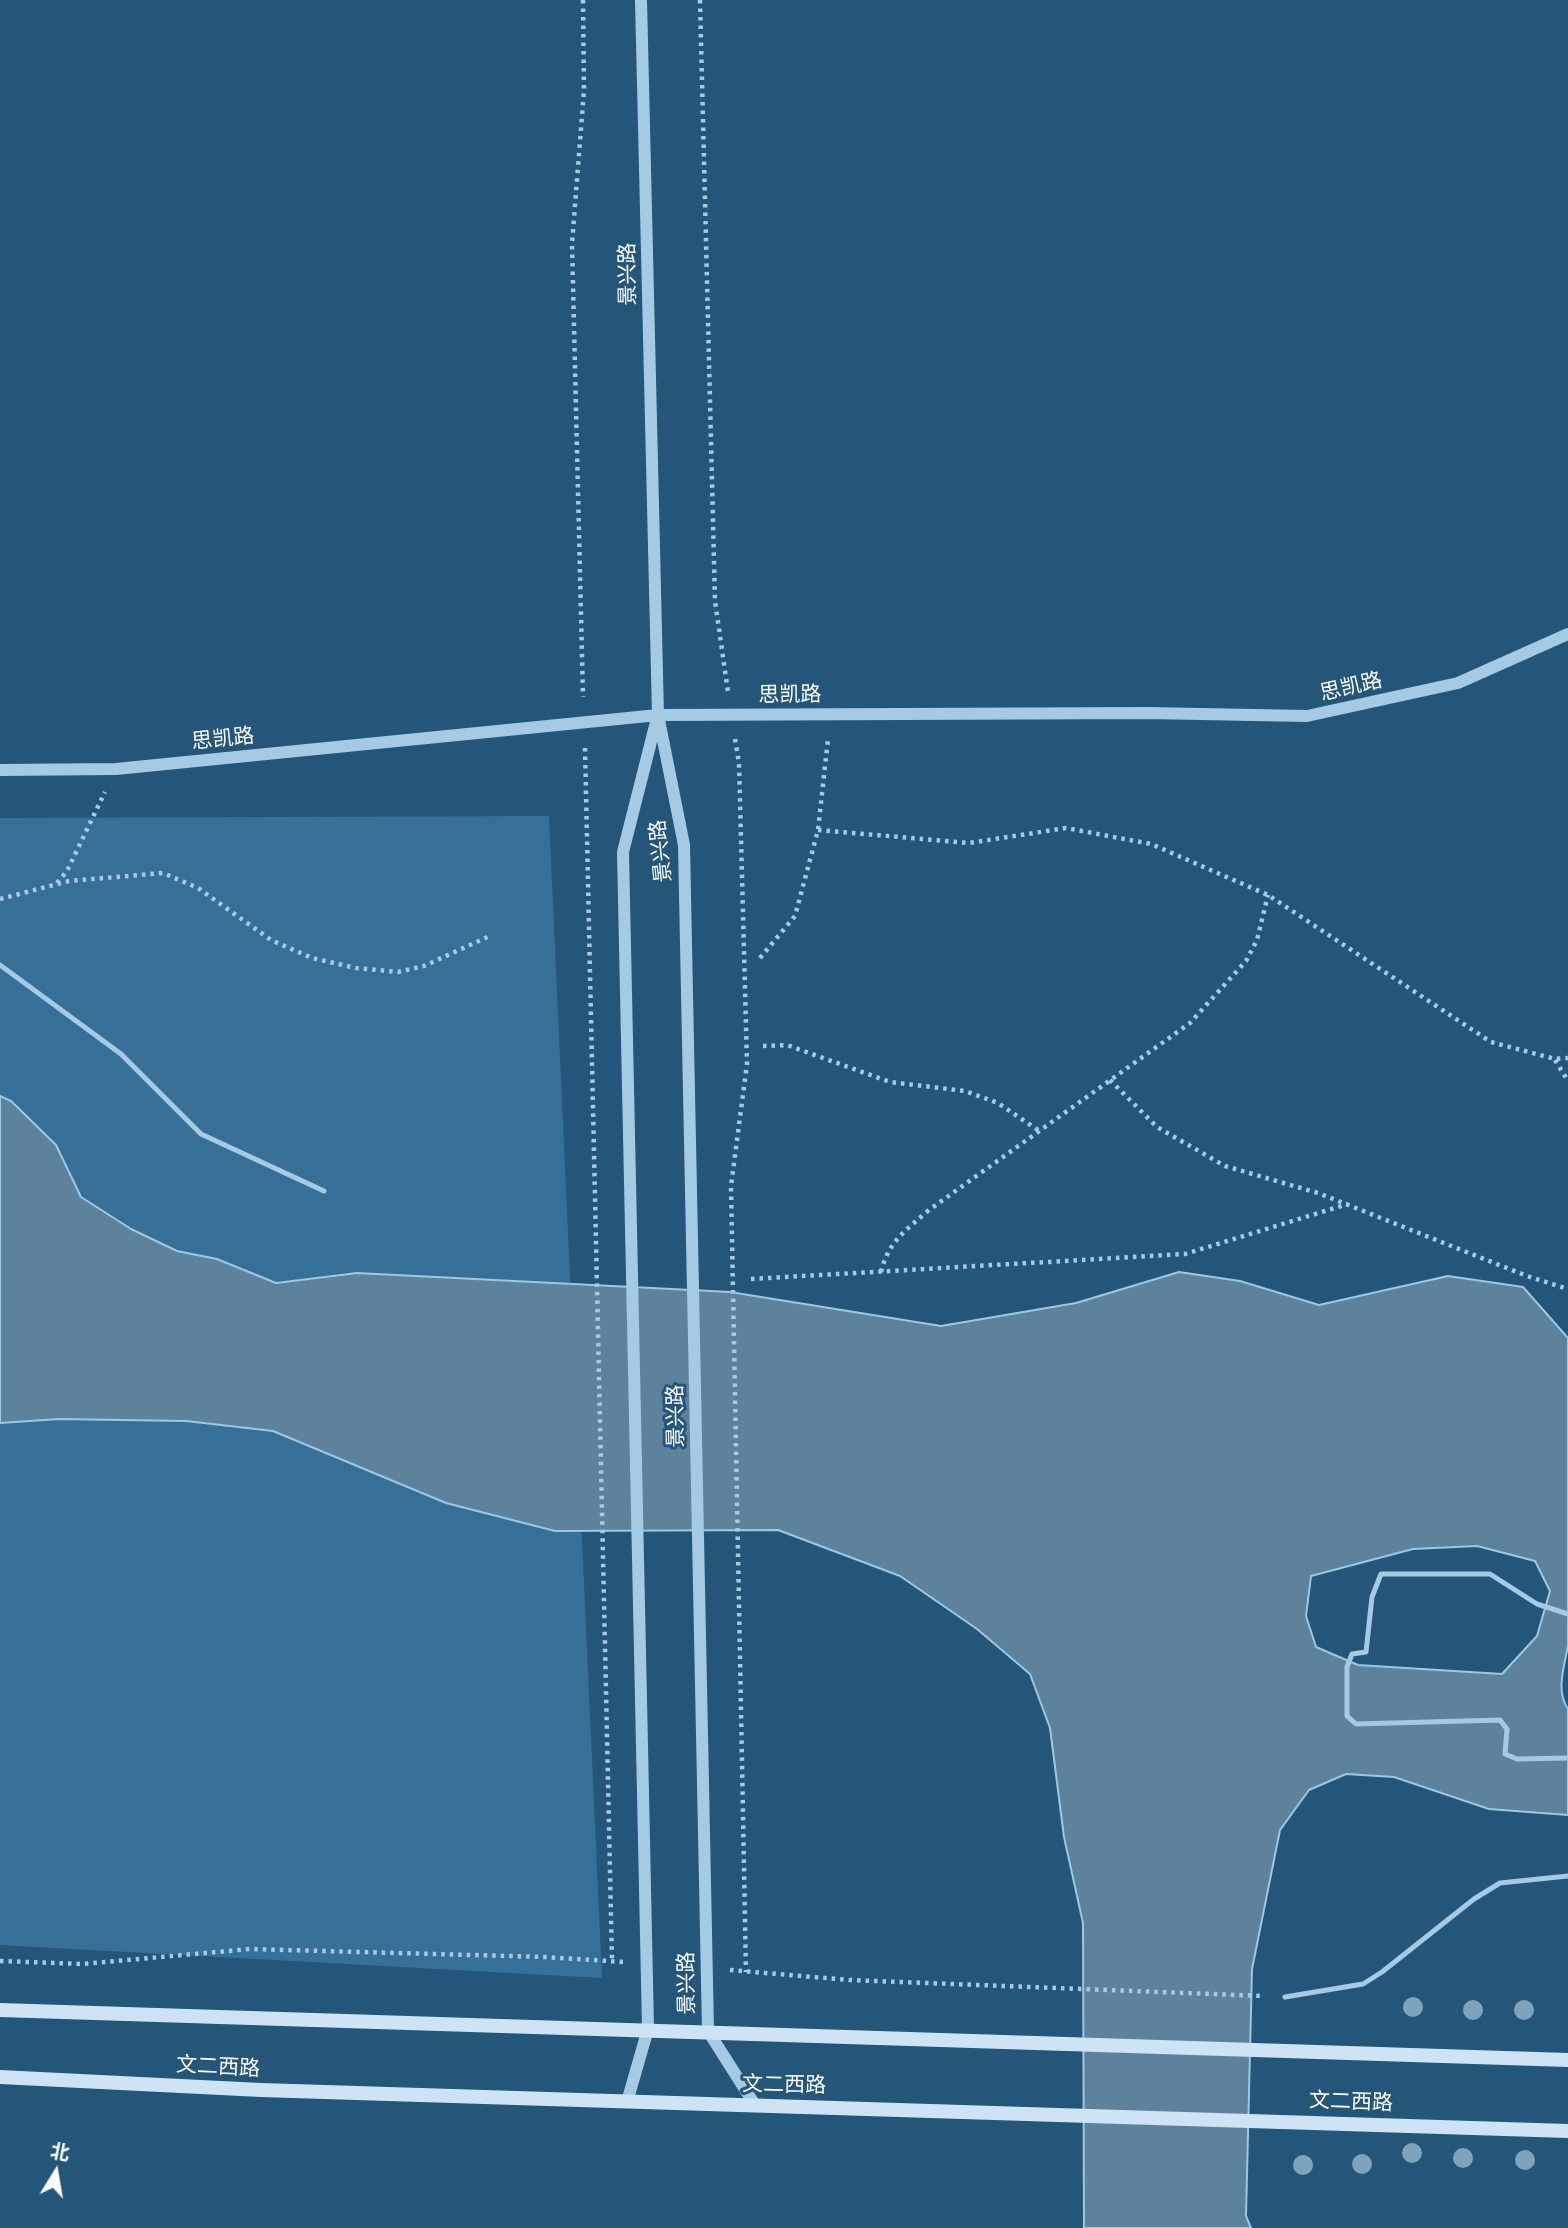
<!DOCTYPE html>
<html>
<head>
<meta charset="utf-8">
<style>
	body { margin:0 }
	#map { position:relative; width:1568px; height:2228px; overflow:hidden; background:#245679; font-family:Raleway,"Noto Sans SC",sans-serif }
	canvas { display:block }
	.north { position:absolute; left:21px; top:2137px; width:70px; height:70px; -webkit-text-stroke:5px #245679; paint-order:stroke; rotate:11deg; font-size:19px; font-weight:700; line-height:28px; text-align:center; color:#fff }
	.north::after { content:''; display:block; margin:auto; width:24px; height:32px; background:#fff; clip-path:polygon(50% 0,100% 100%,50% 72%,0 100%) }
</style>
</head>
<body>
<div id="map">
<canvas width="1568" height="2228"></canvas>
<div class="north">北</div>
</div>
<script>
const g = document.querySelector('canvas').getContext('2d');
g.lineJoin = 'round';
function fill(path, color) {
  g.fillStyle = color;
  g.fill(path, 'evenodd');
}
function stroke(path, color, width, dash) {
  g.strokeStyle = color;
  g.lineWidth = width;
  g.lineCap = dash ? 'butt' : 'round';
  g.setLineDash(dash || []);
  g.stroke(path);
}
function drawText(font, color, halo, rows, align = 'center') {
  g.font = font + ' Raleway,"Noto Sans SC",sans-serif';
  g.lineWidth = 6;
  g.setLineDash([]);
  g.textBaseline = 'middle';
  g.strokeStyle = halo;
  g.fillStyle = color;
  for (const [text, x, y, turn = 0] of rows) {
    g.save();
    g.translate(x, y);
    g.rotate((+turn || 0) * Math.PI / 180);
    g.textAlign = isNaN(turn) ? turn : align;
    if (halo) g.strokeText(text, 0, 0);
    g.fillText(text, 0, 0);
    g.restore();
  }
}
const green = new Path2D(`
	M 549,816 L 602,1978 L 0,1945 L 0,818 Z`);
const water = new Path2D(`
	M 0,1096 L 11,1101 L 56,1145 L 81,1197 L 131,1229 L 177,1251 L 217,1259 L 276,1283 L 357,1273 L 730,1292 L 941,1326 L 1076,1303 L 1179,1272 L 1240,1281 L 1319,1305 L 1448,1276 L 1523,1287 L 1568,1338 L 1568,1645 C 1565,1665 1555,1690 1568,1709 L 1568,1815 L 1489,1809 L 1394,1777 L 1346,1774 L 1309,1790 L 1280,1830 L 1252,1969 L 1246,2216 L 1251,2228 L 1084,2228 L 1083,1923 L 1064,1837 L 1050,1728 L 1030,1674 L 977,1629 L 900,1576 L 778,1530 L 555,1531 L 446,1503 L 273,1431 L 186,1421 L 59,1419 L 0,1423 ZM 1477,1546 L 1535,1561 L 1550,1591 L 1537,1636 L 1502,1674 L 1358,1665 L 1316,1647 L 1306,1616 L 1311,1576 L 1413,1549 Z`);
const path = new Path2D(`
	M 583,0 L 584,90 L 572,244 L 583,697
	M 700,0 L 715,601 L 728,692
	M 735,739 L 739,763 L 747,1064 L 731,1186 L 746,1972
	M 585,748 L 612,1961
	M 818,830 L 969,843 L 1066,828 L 1151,844 L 1268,895 L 1491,1042 L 1555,1059 L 1568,1058
	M 57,883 L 67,871 L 105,792
	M 0,899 L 69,881 L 163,873 L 198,888 L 271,940 L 312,958 L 356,968 L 398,972 L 424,966 L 492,935
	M 760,958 L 795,916 L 818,830 L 828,739
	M 763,1046 L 787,1045 L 890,1082 L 965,1091 L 998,1103 L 1041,1132
	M 1555,1060 L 1568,1081
	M 1110,1080 L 1157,1127 L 1225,1166 L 1318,1193 L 1527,1276 L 1568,1289
	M 881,1272 C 888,1242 906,1230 929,1210 L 1190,1023 L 1246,961 L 1257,940 L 1268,895
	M 751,1279 L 1185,1254 L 1348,1204
	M 0,1961 L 82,1964 L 250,1949 L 545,1957 L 624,1962
	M 730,1970 L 849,1980 L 1263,1996`);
const service = new Path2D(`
	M 0,965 L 121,1054 L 201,1134 L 324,1191
	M 1568,1614 L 1537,1604 L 1490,1574 L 1381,1574 L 1372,1597 L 1366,1652 L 1352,1654 L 1347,1667 L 1347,1716 L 1356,1724 L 1500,1720 L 1507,1729 L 1505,1754 L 1517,1759 L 1568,1758
	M 1285,1997 L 1363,1984 L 1382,1972 L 1474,1899 L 1500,1883 L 1568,1876`);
const tertiary = new Path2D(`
	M 641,0 L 658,715 L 684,845 L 708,2031 L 755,2105
	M 0,770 L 116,769 L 658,715 L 1148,713 L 1307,716 L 1458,683 L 1568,634
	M 627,2102 L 648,2029 L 623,852 L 657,718`);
const secondary = new Path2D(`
	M 0,2010 L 1568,2060
	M 0,2077 L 261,2090 L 1568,2131`);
const trees = [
	[1413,2007],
	[1473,2010],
	[1524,2010],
	[1412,2153],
	[1463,2158],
	[1525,2160],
	[1362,2164],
	[1303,2165]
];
const streetNames = [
	["景兴路",628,274,-91],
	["思凯路",1351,687,-13],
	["思凯路",790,695,-1],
	["思凯路",223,739,-6],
	["景兴路",661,851,-96],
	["景兴路",676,1416,-91],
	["景兴路",687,1983,-91],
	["文二西路",218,2067,3],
	["文二西路",784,2085,1],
	["文二西路",1351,2102,2]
];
fill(green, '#377096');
fill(water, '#5d829c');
stroke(water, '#9ac8e5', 2);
stroke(path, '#a5cbe4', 4.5, [3.5, 5]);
stroke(service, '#a5cbe4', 5);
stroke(tertiary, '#a5cbe4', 12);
stroke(secondary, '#cee4f4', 14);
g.fillStyle = '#7ea3bc';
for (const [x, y] of trees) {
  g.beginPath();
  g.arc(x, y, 10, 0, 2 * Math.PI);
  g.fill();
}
drawText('21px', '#fff', '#245679', streetNames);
</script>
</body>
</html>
